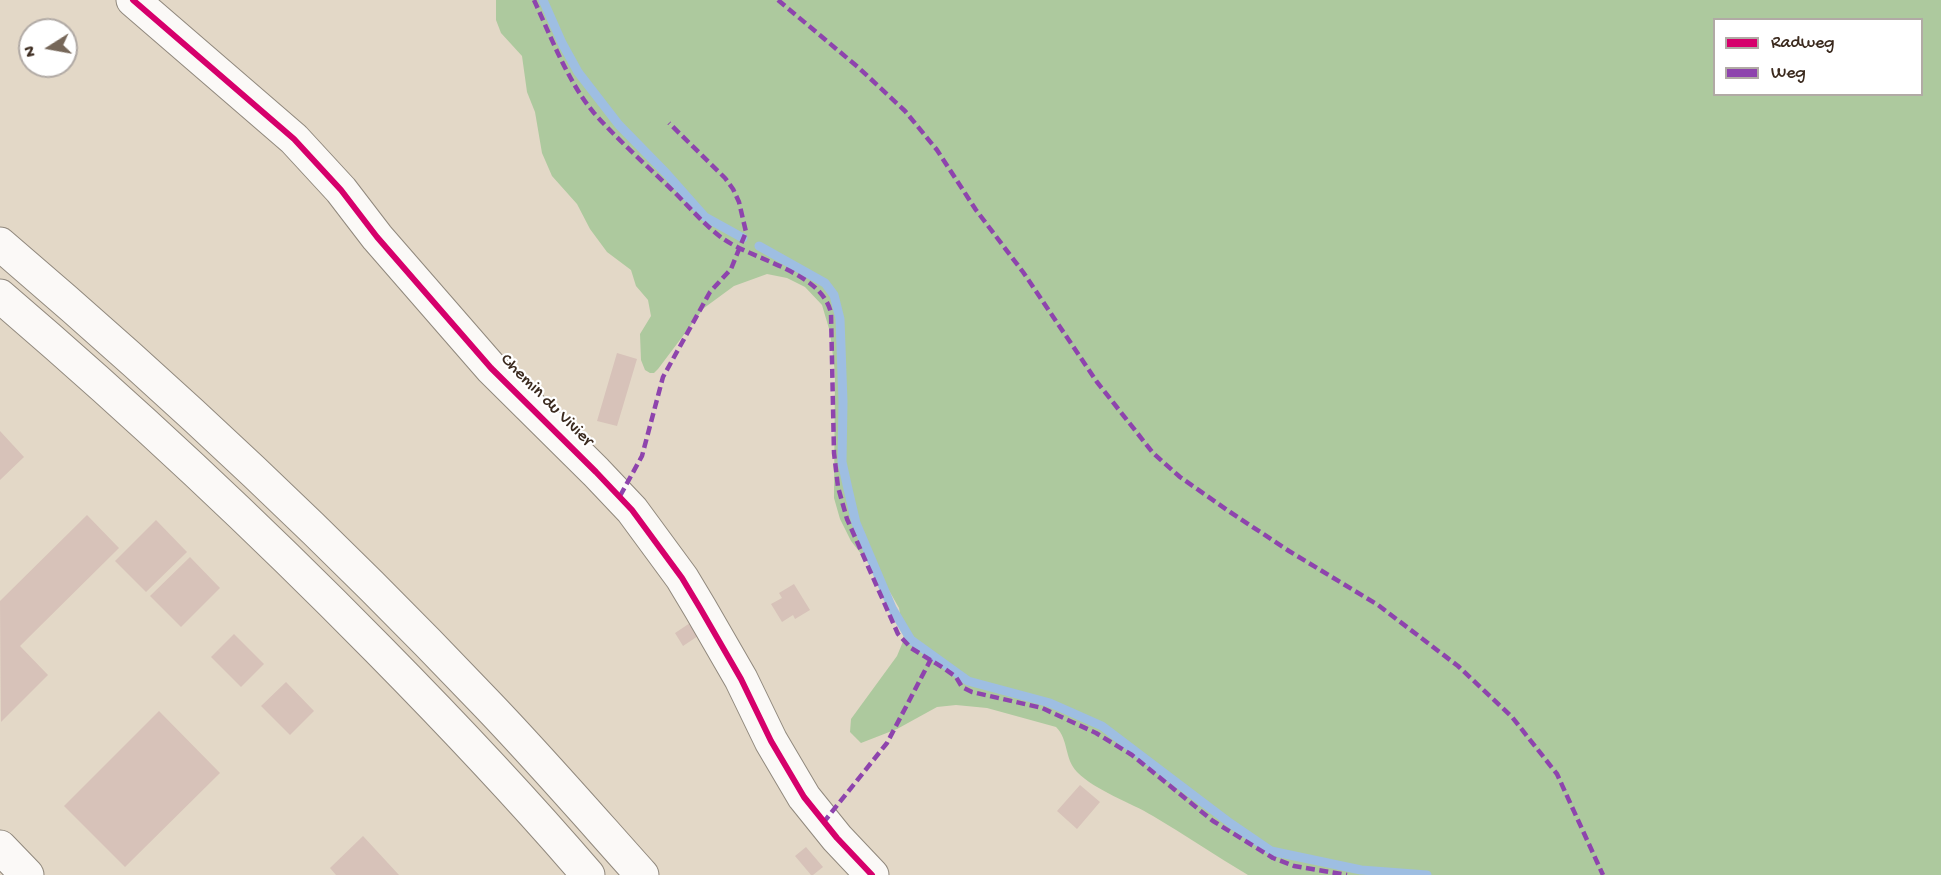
<!DOCTYPE html>
<html>
<head>
<meta charset="utf-8">
<style>
	body { margin:0 }
	#map { position:relative; width:1941px; height:875px; overflow:hidden; background:#e3d8c7; font-family:"Gochi Hand",sans-serif }
	canvas { display:block }
	.legend { position:absolute; left:1713px; top:18px; width:210px; height:78px; box-sizing:border-box; background:#fff; border:2px solid #b1aaa5; margin:0; padding:8px 10px; list-style:none; font-size:18px; color:#3b2a1e }
	.legend li { display:flex; align-items:center; gap:12px; height:30px }
	.legend b { width:30px; border:2px solid #b1aaa5 }
	.north { position:absolute; left:18px; top:18px; width:60px; height:60px; box-sizing:border-box; background:#fff; border:2px solid #b1aaa5; border-radius:50%; rotate:259deg; font-size:16px; font-weight:700; line-height:24px; text-align:center; color:#3b2a1e }
	.north::after { content:''; display:block; margin:auto; width:21px; height:27px; background:#766759; clip-path:polygon(50% 0,100% 100%,50% 72%,0 100%) }
</style>
</head>
<body>
<div id="map">
<canvas width="1941" height="875"></canvas>
<ul class="legend">
<li><b style="height:8px;background:#d6006c"></b>Radweg</li>
<li><b style="height:8px;background:#8e44ad"></b>Weg</li>
</ul>
<div class="north">N</div>
</div>
<script>
const g = document.querySelector('canvas').getContext('2d');
g.lineJoin = 'round';
function fill(path, color) {
  g.fillStyle = color;
  g.fill(path, 'evenodd');
}
function stroke(path, color, width, dash) {
  g.strokeStyle = color;
  g.lineWidth = width;
  g.lineCap = dash ? 'butt' : 'round';
  g.setLineDash(dash || []);
  g.stroke(path);
}
function drawText(font, color, halo, rows, align = 'center') {
  g.font = font + ' "Gochi Hand",sans-serif';
  g.lineWidth = 4.5;
  g.setLineDash([]);
  g.textBaseline = 'middle';
  g.strokeStyle = halo;
  g.fillStyle = color;
  for (const [text, x, y, turn = 0] of rows) {
    g.save();
    g.translate(x, y);
    g.rotate((+turn || 0) * Math.PI / 180);
    g.textAlign = isNaN(turn) ? turn : align;
    if (halo) g.strokeText(text, 0, 0);
    g.fillText(text, 0, 0);
    g.restore();
  }
}
const forest = new Path2D(`
	M 496,0 L 1941,0 L 1941,875 L 1248,875 C 1216,856 1185,835 1153,816 C 1130,802 1096,791 1077,772 C 1064,758 1069,740 1056,727 L 987,708 L 956,705 L 937,707 L 897,729 L 861,743 L 850,732 L 851,719 L 897,656 L 904,639 L 899,608 L 887,587 L 851,541 L 840,519 L 834,498 L 835,373 L 830,332 L 822,305 L 805,287 L 787,278 L 767,274 L 734,286 L 704,308 L 658,369 L 654,373 L 650,373 L 645,370 L 641,360 L 640,334 L 651,316 L 648,300 L 636,286 L 631,270 L 607,252 L 590,229 L 577,204 L 552,176 L 542,153 L 535,112 L 527,92 L 522,56 L 501,33 L 496,20 ZM 1714,20 L 1922,20 L 1922,94 L 1714,94 Z`);
const stream = new Path2D(`
	M 543,0 L 562,43 L 578,72 L 619,125 L 666,173 L 705,217 L 743,238
	M 759,246 L 825,283 L 834,295 L 840,319 L 843,402 L 842,462 L 848,489 L 856,523 L 892,608 L 911,640 L 968,681 L 1050,703 L 1102,726 L 1230,823 L 1271,851 L 1361,870 L 1427,875`);
const building = new Path2D(`
	M 617,353 L 637,359 L 617,426 L 597,421 Z
	M 0,431 L 24,457 L 0,480 Z
	M 87,515 L 119,548 L 20,646 L 48,675 L 1,722 L 0,601 Z
	M 156,520 L 187,552 L 146,592 L 115,561 Z
	M 190,557 L 220,588 L 181,627 L 150,596 Z
	M 794,584 L 810,610 L 795,619 L 793,615 L 782,622 L 771,604 L 782,598 L 779,593 Z
	M 693,621 L 701,634 L 683,646 L 675,633 Z
	M 234,634 L 264,664 L 241,687 L 211,657 Z
	M 286,682 L 314,711 L 290,735 L 261,706 Z
	M 159,711 L 220,773 L 125,867 L 64,806 Z
	M 1080,785 L 1100,802 L 1077,829 L 1057,811 Z
	M 363,836 L 399,875 L 336,875 L 330,868 Z
	M 806,847 L 823,867 L 813,875 L 811,875 L 795,856 Z`);
const minor = new Path2D(`
	M 133,0 L 294,139 L 341,190 L 377,237 L 491,368 L 596,472 L 632,510 L 682,578 L 700,608 L 741,679 L 771,741 L 804,797 L 837,838 L 872,875
	M 0,847 L 27,875`);
const motorway = new Path2D(`
	M 0,244 C 169,388 331,540 484,701 C 538,757 590,817 642,875
	M 0,296 C 131,408 257,526 378,649 C 450,722 521,797 588,875`);
const quiet = new Path2D(`
	M 534,0 C 551,37 568,82 594,113 C 617,139 644,163 669,187 C 687,204 702,223 722,238 C 754,261 821,271 831,313 L 834,453 L 838,487 L 847,519 L 898,634 L 911,648 L 945,669 L 956,677 L 962,687 L 972,692 L 1042,708 L 1096,733 L 1132,755 L 1213,821 L 1273,858 L 1294,866 L 1347,875
	M 778,0 L 859,68 L 905,111 L 937,150 L 976,210 L 1023,272 L 1097,382 L 1153,453 L 1180,477 L 1230,512 L 1289,551 L 1378,605 L 1458,666 L 1512,717 L 1557,774 L 1603,875
	M 620,496 L 642,456 L 663,377 L 710,292 L 731,269 L 746,232 L 739,202 L 733,189 L 725,178 L 669,123
	M 823,823 L 887,743 L 931,659`);
const cycleway = new Path2D(`
	M 133,0 L 294,139 L 341,190 L 377,237 L 491,368 L 596,472 L 632,510 L 682,578 L 700,608 L 741,679 L 771,741 L 804,797 L 837,838 L 872,875`);
const streetNames = [
	["Chemin du Vivier",546,401,45]
];
fill(forest, '#adc99e');
stroke(stream, '#9ebee2', 9);
fill(building, '#d7c2b9');
stroke(minor, '#90887d', 35);
stroke(motorway, '#90887d', 35);
stroke(minor, '#fbf9f7', 33);
stroke(motorway, '#fbf9f7', 33);
stroke(quiet, '#8e44ad', 4.5, [9, 4.5]);
stroke(cycleway, '#d6006c', 6);
drawText('18px', '#3b2a1e', '#fff', streetNames);
</script>
</body>
</html>
